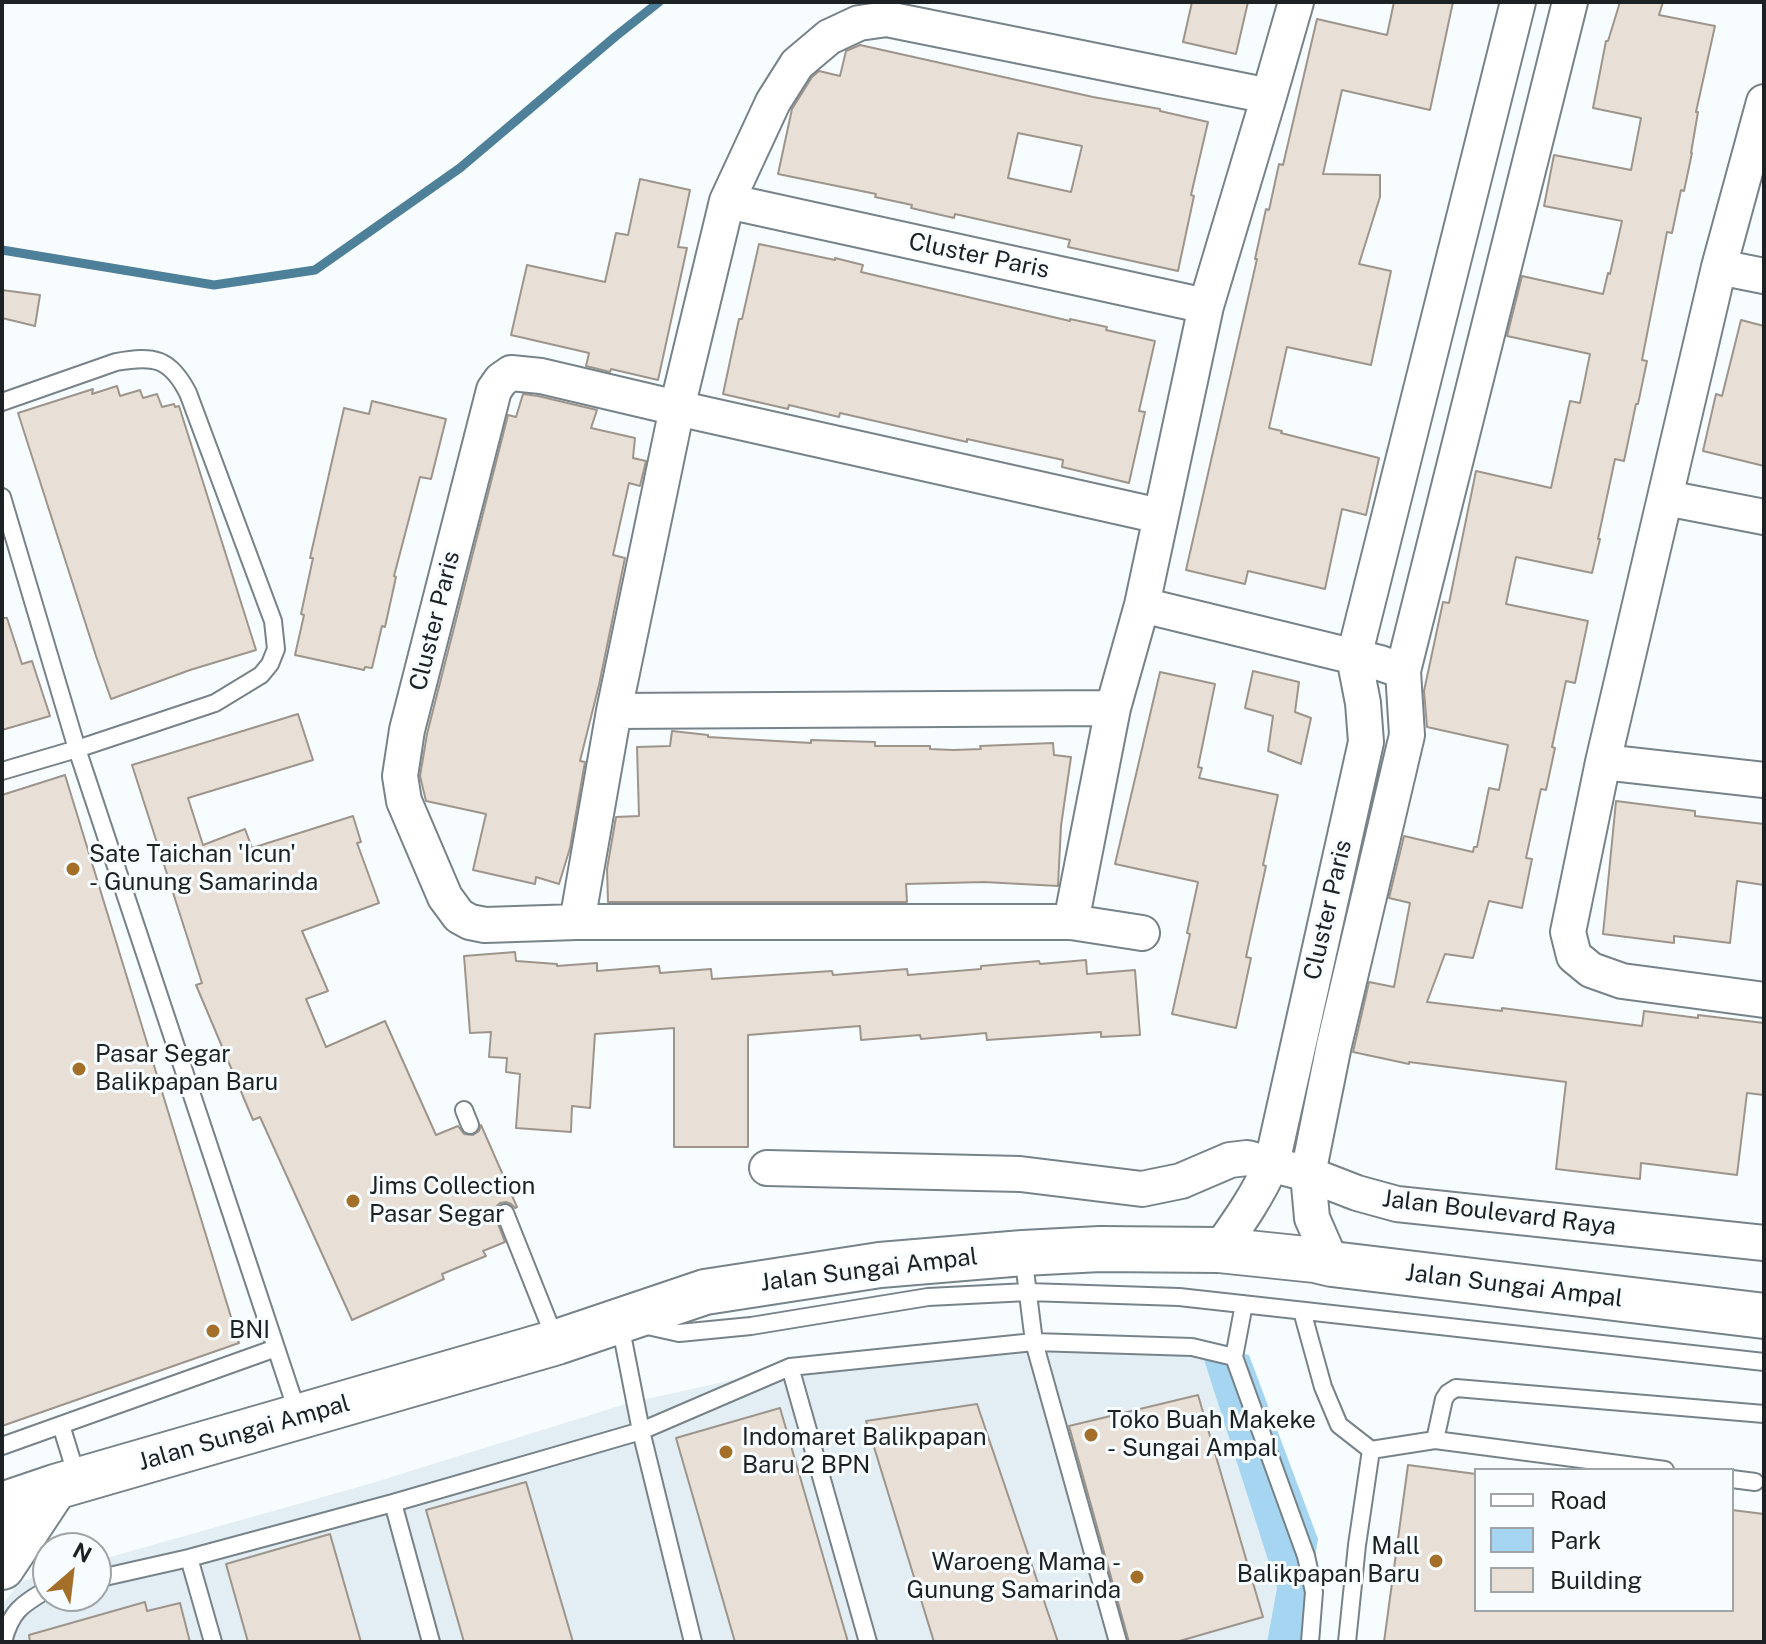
<!DOCTYPE html>
<html>
<head>
<meta charset="utf-8">
<style>
	body { margin:0 }
	#map { position:relative; width:1766px; height:1644px; overflow:hidden; background:#f7fcff; font-family:"Public Sans",sans-serif }
	canvas { display:block }
	.frame { position:absolute; inset:0; border:4px solid #1c2124; pointer-events:none }
	.legend { position:absolute; left:1474px; top:1468px; width:260px; height:144px; box-sizing:border-box; background:#f7fcff; border:2px solid #9fa4a7; margin:0; padding:10px 14px; list-style:none; font-size:24px; color:#1c2124 }
	.legend li { display:flex; align-items:center; gap:16px; height:40px }
	.legend b { width:40px; border:2px solid #9fa4a7 }
	.north { position:absolute; left:32px; top:1532px; width:80px; height:80px; box-sizing:border-box; background:#f7fcff; border:2px solid #9fa4a7; border-radius:50%; rotate:28deg; font-size:22px; font-weight:700; line-height:32px; text-align:center; color:#1c2124 }
	.north::after { content:''; display:block; margin:auto; width:28px; height:36px; background:#a46f28; clip-path:polygon(50% 0,100% 100%,50% 72%,0 100%) }
</style>
</head>
<body>
<div id="map">
<canvas width="1766" height="1644"></canvas>
<div class="frame"></div>
<ul class="legend">
<li><b style="height:10px;background:#fff"></b>Road</li>
<li><b style="height:22px;background:#a5d5f1"></b>Park</li>
<li><b style="height:22px;background:#e8dfd6"></b>Building</li>
</ul>
<div class="north">N</div>
</div>
<script>
const g = document.querySelector('canvas').getContext('2d');
g.lineJoin = 'round';
function fill(path, color) {
  g.fillStyle = color;
  g.fill(path, 'evenodd');
}
function stroke(path, color, width, dash) {
  g.strokeStyle = color;
  g.lineWidth = width;
  g.lineCap = dash ? 'butt' : 'round';
  g.setLineDash(dash || []);
  g.stroke(path);
}
function drawText(font, color, halo, rows, align = 'center') {
  g.font = font + ' "Public Sans",sans-serif';
  g.lineWidth = 6;
  g.setLineDash([]);
  g.textBaseline = 'middle';
  g.strokeStyle = halo;
  g.fillStyle = color;
  for (const [text, x, y, turn = 0] of rows) {
    g.save();
    g.translate(x, y);
    g.rotate((+turn || 0) * Math.PI / 180);
    g.textAlign = isNaN(turn) ? turn : align;
    if (halo) g.strokeText(text, 0, 0);
    g.fillText(text, 0, 0);
    g.restore();
  }
}
const built = new Path2D(`
	M 1198,1341 L 1277,1588 L 1267,1642 L 2,1642 L 2,1606 L 19,1582 L 48,1574 L 48,1596 L 96,1596 L 96,1561 L 369,1484 L 629,1403 L 790,1367 L 1034,1342 Z`);
const green = new Path2D(`
	M 1198,1341 L 1249,1355 L 1318,1539 L 1301,1642 L 1267,1642 L 1277,1588 Z`);
const stream = new Path2D(`
	M 2,250 L 214,285 L 315,270 L 460,168 L 616,36 L 659,2`);
const building = new Path2D(`
	M 1192,2 L 1248,2 L 1236,54 L 1183,42 Z
	M 1394,2 L 1453,2 L 1430,110 L 1342,90 L 1323,174 L 1380,175 L 1380,197 L 1359,264 L 1391,271 L 1371,365 L 1287,347 L 1269,428 L 1282,431 L 1281,433 L 1379,458 L 1366,515 L 1342,509 L 1325,589 L 1248,571 L 1245,584 L 1186,570 L 1257,259 L 1255,259 L 1266,209 L 1269,210 L 1279,164 L 1283,165 L 1317,19 L 1387,35 Z
	M 1620,2 L 1663,2 L 1659,15 L 1715,26 L 1696,112 L 1698,112 L 1691,153 L 1692,153 L 1684,191 L 1681,190 L 1672,233 L 1667,232 L 1642,360 L 1647,361 L 1638,404 L 1636,404 L 1624,461 L 1615,459 L 1598,539 L 1600,539 L 1592,573 L 1516,557 L 1506,604 L 1588,621 L 1575,683 L 1566,681 L 1552,747 L 1555,748 L 1546,790 L 1541,789 L 1526,858 L 1532,859 L 1522,908 L 1489,901 L 1473,958 L 1445,954 L 1427,1002 L 1502,1011 L 1502,1008 L 1642,1026 L 1644,1011 L 1698,1018 L 1698,1015 L 1764,1023 L 1764,1095 L 1747,1093 L 1737,1175 L 1641,1163 L 1640,1179 L 1556,1169 L 1566,1082 L 1409,1062 L 1409,1064 L 1353,1052 L 1369,982 L 1394,987 L 1410,903 L 1389,898 L 1404,836 L 1473,852 L 1474,847 L 1477,847 L 1489,788 L 1499,790 L 1508,745 L 1427,727 L 1424,691 L 1443,602 L 1449,603 L 1476,471 L 1551,488 L 1570,401 L 1580,403 L 1590,354 L 1507,336 L 1522,276 L 1603,294 L 1608,273 L 1610,274 L 1622,221 L 1544,206 L 1554,155 L 1631,170 L 1641,118 L 1593,108 L 1606,41 L 1608,41 Z
	M 860,45 L 1093,97 L 1160,109 L 1160,111 L 1208,122 L 1191,195 L 1194,196 L 1178,271 L 1068,247 L 1070,240 L 955,214 L 954,218 L 911,208 L 912,205 L 875,197 L 876,194 L 778,174 L 792,109 L 812,77 L 819,71 L 840,76 L 846,51 ZM 1018,133 L 1082,146 L 1071,192 L 1008,178 Z
	M 640,179 L 690,190 L 678,247 L 687,248 L 658,380 L 611,369 L 610,372 L 586,366 L 589,353 L 511,335 L 527,265 L 605,282 L 616,233 L 628,235 Z
	M 759,244 L 835,260 L 835,258 L 863,265 L 861,272 L 1070,321 L 1070,319 L 1107,327 L 1106,330 L 1155,341 L 1139,411 L 1145,412 L 1129,483 L 1062,467 L 1063,460 L 967,439 L 967,442 L 840,413 L 839,417 L 789,405 L 788,409 L 723,394 L 739,319 L 742,319 Z
	M 2,290 L 40,295 L 35,326 L 2,318 Z
	M 1741,320 L 1764,326 L 1764,466 L 1703,451 L 1716,394 L 1722,396 Z
	M 117,386 L 120,396 L 140,390 L 143,398 L 157,394 L 162,407 L 174,404 L 175,407 L 179,406 L 256,650 L 190,670 L 111,699 L 96,656 L 18,413 L 93,389 L 92,394 Z
	M 523,394 L 538,396 L 597,410 L 591,428 L 635,438 L 633,458 L 646,461 L 640,486 L 629,483 L 613,555 L 625,558 L 599,685 L 580,761 L 585,762 L 570,848 L 559,884 L 536,877 L 535,884 L 473,870 L 486,814 L 426,801 L 420,776 L 427,734 L 508,415 L 516,417 Z
	M 372,401 L 446,419 L 431,479 L 420,477 L 394,576 L 396,577 L 385,627 L 382,626 L 372,668 L 365,667 L 364,670 L 295,655 L 304,615 L 301,614 L 313,558 L 310,558 L 344,408 L 369,414 Z
	M 2,618 L 7,618 L 22,664 L 32,661 L 50,716 L 2,730 Z
	M 1253,671 L 1299,682 L 1295,712 L 1311,718 L 1301,764 L 1268,751 L 1273,716 L 1245,708 Z
	M 1160,672 L 1215,684 L 1198,767 L 1202,768 L 1199,778 L 1278,795 L 1263,865 L 1266,866 L 1246,957 L 1251,958 L 1236,1028 L 1172,1014 L 1190,934 L 1187,933 L 1198,882 L 1115,864 Z
	M 298,714 L 313,760 L 188,798 L 203,845 L 245,829 L 252,848 L 353,816 L 361,842 L 357,843 L 379,903 L 302,931 L 328,991 L 306,999 L 326,1047 L 385,1021 L 436,1135 L 458,1126 L 464,1134 L 473,1135 L 479,1131 L 481,1125 L 517,1207 L 515,1208 L 511,1204 L 506,1202 L 500,1203 L 496,1207 L 495,1216 L 505,1242 L 483,1251 L 486,1256 L 442,1274 L 444,1279 L 352,1320 L 260,1117 L 253,1120 L 196,985 L 202,983 L 132,765 Z
	M 672,731 L 708,735 L 708,737 L 811,743 L 811,740 L 875,742 L 875,746 L 930,746 L 930,749 L 953,750 L 981,749 L 980,746 L 1053,743 L 1054,755 L 1071,757 L 1061,826 L 1058,886 L 984,882 L 906,884 L 907,902 L 608,902 L 607,869 L 616,817 L 639,816 L 637,747 L 670,746 Z
	M 65,775 L 239,1343 L 2,1426 L 2,795 Z
	M 1616,801 L 1695,811 L 1695,816 L 1764,824 L 1764,885 L 1737,881 L 1730,943 L 1674,936 L 1674,943 L 1603,934 Z
	M 515,952 L 516,961 L 557,964 L 557,966 L 597,963 L 597,971 L 659,966 L 660,973 L 711,969 L 712,979 L 832,971 L 833,975 L 907,969 L 908,975 L 981,969 L 981,966 L 1039,961 L 1040,964 L 1086,960 L 1087,974 L 1135,970 L 1140,1035 L 1101,1037 L 1101,1032 L 987,1040 L 986,1033 L 921,1039 L 920,1035 L 861,1040 L 860,1026 L 748,1035 L 748,1147 L 674,1147 L 674,1028 L 595,1034 L 590,1108 L 572,1106 L 571,1132 L 516,1128 L 520,1074 L 506,1072 L 507,1058 L 489,1057 L 491,1032 L 470,1033 L 464,956 Z
	M 1198,1395 L 1263,1617 L 1176,1642 L 1129,1642 L 1069,1426 Z
	M 977,1404 L 1058,1642 L 934,1642 L 866,1421 Z
	M 780,1408 L 848,1642 L 735,1642 L 676,1438 Z
	M 1408,1465 L 1476,1474 L 1476,1610 L 1732,1610 L 1732,1510 L 1764,1514 L 1764,1642 L 1384,1642 Z
	M 526,1482 L 573,1642 L 464,1642 L 426,1510 Z
	M 330,1534 L 361,1642 L 248,1642 L 226,1564 Z
	M 145,1602 L 147,1611 L 180,1603 L 190,1642 L 30,1642 L 29,1635 Z`);
const lane = new Path2D(`
	M 2,402 L 116,362 C 154,355 170,358 188,393 L 273,621 L 276,649 L 270,664 L 261,675 L 215,703 L 77,749 L 2,771
	M 2,497 L 77,749 L 299,1417
	M 464,1110 L 470,1125
	M 505,1213 L 556,1341
	M 1023,1254 L 1034,1342 L 1118,1642
	M 1302,1311 L 1323,1387 L 1339,1425 L 1371,1450
	M 620,1324 L 641,1431 L 693,1642
	M 643,1325 L 679,1333 L 751,1326 L 928,1297 L 1028,1292 L 1179,1297 L 1764,1362
	M 1234,1357 L 1244,1304
	M 790,1367 L 868,1642
	M 61,1425 L 77,1477
	M 1435,1440 L 1444,1399 L 1448,1393 L 1456,1388 L 1764,1414
	M 2,1446 L 276,1348
	M 1732,1479 L 1755,1482
	M 393,1503 L 431,1642
	M 189,1558 L 213,1642
	M 96,1579 L 189,1558 L 393,1503 L 641,1431 L 790,1367 L 1034,1342 L 1192,1347 L 1234,1357 L 1306,1556 L 1314,1592 L 1310,1642
	M 3,1642 C 11,1611 21,1605 48,1589
	M 1347,1642 L 1357,1545 L 1371,1450 L 1435,1440 L 1665,1470`);
const street = new Path2D(`
	M 1269,96 L 1296,2
	M 1764,102 L 1719,267 L 1603,762 L 1568,932 L 1574,956 L 1591,970 L 1622,981 L 1764,1000
	M 727,201 L 773,102 L 797,64 L 829,37 L 859,23 L 887,19 L 1269,96 L 1206,306 L 1142,605 L 1113,708 L 1071,922
	M 1719,267 L 1764,276
	M 1666,498 L 1764,517
	M 1142,605 L 1380,663 L 1403,671
	M 614,711 L 1113,708
	M 1603,762 L 1764,780
	M 577,922 L 614,711 L 677,408 L 727,201 L 1206,306
	M 1142,933 L 1071,922 L 577,922 L 485,925 L 470,922 L 459,916 L 445,897 L 404,801 L 400,776 L 407,730 L 494,390 L 501,380 L 511,373 L 541,376 L 677,408 L 1160,516
	M 767,1168 L 1020,1174 L 1142,1189 L 1181,1181 L 1230,1160 L 1247,1158 L 1308,1174 L 1357,1193 L 1397,1204 L 1764,1243
	M 1219,1250 C 1239,1222 1258,1195 1272,1163 L 1366,742 L 1363,703 L 1354,657 L 1518,2
	M 1332,1264 L 1312,1218 L 1308,1174 L 1334,1045 L 1407,735 L 1403,671 L 1570,2`);
const secondary = new Path2D(`
	M 2,1505 L 55,1487 L 557,1342 L 705,1292 L 880,1265 L 1023,1253 L 1100,1249 L 1219,1250 L 1315,1260 L 1332,1264 L 1764,1316
	M 2,1567 L 55,1487`);
const markers = [
	[73,869,8,"#a46f28"],
	[79,1069,8,"#a46f28"],
	[353,1201,8,"#a46f28"],
	[213,1331,8,"#a46f28"],
	[1091,1435,8,"#a46f28"],
	[726,1452,8,"#a46f28"],
	[1436,1561,8,"#a46f28"],
	[1137,1577,8,"#a46f28"]
];
const streetNames = [
	["Cluster Paris",979,256,12],
	["Cluster Paris",435,621,-76],
	["Cluster Paris",1328,910,-77],
	["Jalan Boulevard Raya",1499,1213,7],
	["Jalan Sungai Ampal",869,1270,-7],
	["Jalan Sungai Ampal",1514,1286,7],
	["Jalan Sungai Ampal",244,1433,-16]
];
const poiNames = [
	["Sate Taichan 'Icun'",89,855],
	["- Gunung Samarinda",89,883],
	["Pasar Segar",95,1055],
	["Balikpapan Baru",95,1083],
	["Jims Collection",369,1187],
	["Pasar Segar",369,1215],
	["BNI",229,1331],
	["Toko Buah Makeke",1107,1421],
	["- Sungai Ampal",1107,1449],
	["Indomaret Balikpapan",742,1438],
	["Baru 2 BPN",742,1466],
	["Mall",1420,1547,"right"],
	["Balikpapan Baru",1420,1575,"right"],
	["Waroeng Mama -",1121,1563,"right"],
	["Gunung Samarinda",1121,1591,"right"]
];
fill(built, '#e2edf4');
fill(green, '#a5d5f1');
stroke(stream, '#4e809a', 9);
fill(building, '#e8dfd6');
stroke(building, '#9d958b', 2);
stroke(lane, '#778389', 20);
stroke(street, '#778389', 38);
stroke(secondary, '#778389', 48);
stroke(lane, '#fff', 16);
stroke(street, '#fff', 34);
stroke(secondary, '#fff', 44);
for (const [x, y, r, color] of markers) {
  const dot = new Path2D();
  dot.arc(x, y, r, 0, 2 * Math.PI);
  g.fillStyle = color;
  g.fill(dot);
  stroke(dot, '#f7fcff', 3);
}
drawText('24px', '#1c2124', '#f7fcff', streetNames);
drawText('24px', '#1c2124', '#f7fcff', poiNames, 'left');
</script>
</body>
</html>
